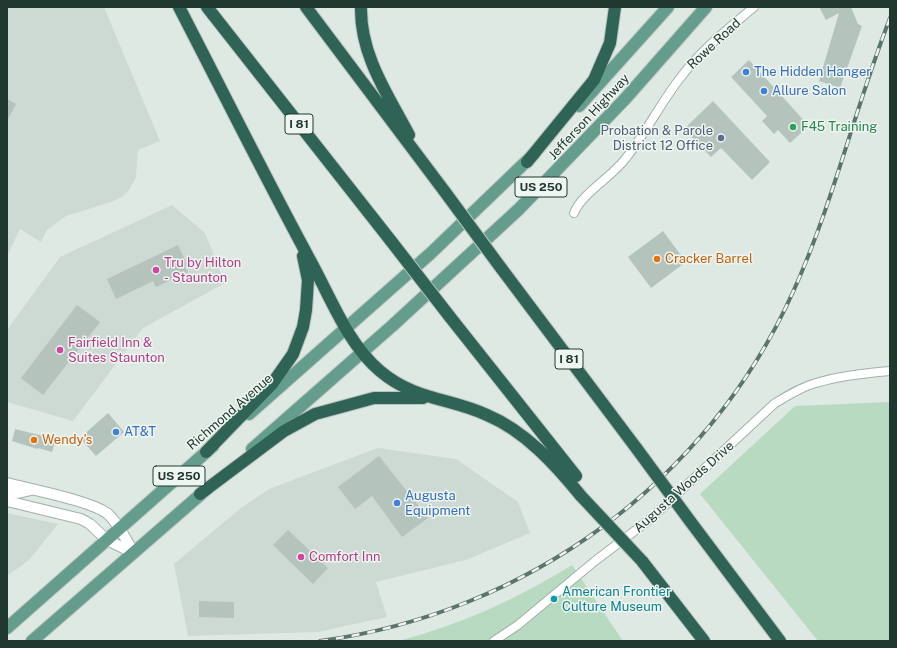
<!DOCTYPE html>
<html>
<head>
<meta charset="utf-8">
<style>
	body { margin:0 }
	#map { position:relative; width:897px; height:648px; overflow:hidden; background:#dfe9e4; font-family:"Public Sans",sans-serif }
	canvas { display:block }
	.frame { position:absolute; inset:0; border:8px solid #213831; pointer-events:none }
</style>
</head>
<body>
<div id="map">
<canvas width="897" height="648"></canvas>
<div class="frame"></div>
</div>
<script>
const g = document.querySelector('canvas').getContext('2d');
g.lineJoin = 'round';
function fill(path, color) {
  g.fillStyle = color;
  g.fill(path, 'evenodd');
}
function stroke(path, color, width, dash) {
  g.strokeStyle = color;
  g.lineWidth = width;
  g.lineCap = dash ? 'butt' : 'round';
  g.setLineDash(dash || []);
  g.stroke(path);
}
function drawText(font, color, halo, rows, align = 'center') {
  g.font = font + ' "Public Sans",sans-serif';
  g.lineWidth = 3;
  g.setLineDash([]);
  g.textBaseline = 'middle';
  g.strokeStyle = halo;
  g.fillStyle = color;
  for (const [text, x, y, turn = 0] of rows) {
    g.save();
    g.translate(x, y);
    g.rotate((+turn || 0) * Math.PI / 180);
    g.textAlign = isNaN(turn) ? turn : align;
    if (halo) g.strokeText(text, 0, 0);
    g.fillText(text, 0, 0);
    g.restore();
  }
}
const built = new Path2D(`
	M 7,7 L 104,7 L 160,141 L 138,150 L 136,177 L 129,190 L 122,197 L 111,202 L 66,216 L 47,230 L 41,242 L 20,229 L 7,256 Z
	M 172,205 L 205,233 L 225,283 L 143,328 L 73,421 L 7,402 L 7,330 L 60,257 Z
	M 378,448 L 456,459 L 518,502 L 530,533 L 466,560 L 376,582 L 387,617 L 317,632 L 188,636 L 174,564 L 241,508 L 269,489 Z
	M 7,513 L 58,524 L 29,560 L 7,576 Z`);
const green = new Path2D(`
	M 890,402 L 890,641 L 818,641 L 700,494 L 795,406 Z
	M 572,565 L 623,641 L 399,641 C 461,624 518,599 572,565 Z`);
const building = new Path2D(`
	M 819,7 L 851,7 L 858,24 L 862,26 L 840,88 L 819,81 L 839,13 L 826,20 Z
	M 749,60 L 809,126 L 790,143 L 778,130 L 774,134 L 762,121 L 767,116 L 731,77 Z
	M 7,99 L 16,104 L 7,121 Z
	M 713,101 L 770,162 L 752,180 L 721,148 L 711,157 L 684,129 Z
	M 663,231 L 686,262 L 651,288 L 628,257 Z
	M 178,245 L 188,266 L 185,267 L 188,272 L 156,287 L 153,281 L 116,299 L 107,279 Z
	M 77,305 L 100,322 L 43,395 L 21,378 Z
	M 108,413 L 124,432 L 96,456 L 80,438 Z
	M 15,429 L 56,439 L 52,452 L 38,448 L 37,449 L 12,441 Z
	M 379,456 L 428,518 L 402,537 L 372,496 L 355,509 L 338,487 Z
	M 288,530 L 328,568 L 313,584 L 273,545 Z
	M 199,601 L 234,602 L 234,618 L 199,617 Z`);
const minor = new Path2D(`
	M 574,213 C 582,193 612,177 626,158 C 646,133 661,102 681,77 C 701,50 728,29 754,7
	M 494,641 L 518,625 L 595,561 L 649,520 L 774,404 C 787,396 801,387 816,383 C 839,376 865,373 890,371`);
const tertiary = new Path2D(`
	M 7,483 C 29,489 92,501 108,514 C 119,524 126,540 134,553
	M 7,492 L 18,493 L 31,490
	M 7,501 L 81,519 L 90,524 L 107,540 L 134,553`);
const primary = new Path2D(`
	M 579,106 L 668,7
	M 249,414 L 431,253 L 534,154
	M 252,449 L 392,326 L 519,209 L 625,99 L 706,7
	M 7,628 L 213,446
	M 32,641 L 208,488`);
const motorway = new Path2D(`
	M 179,7 C 223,92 265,177 310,260 C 331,298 347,343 380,371 C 414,400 450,398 487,415 C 525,431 555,464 581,496
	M 207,7 L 391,241
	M 306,7 L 445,192
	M 361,7 C 360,55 388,95 409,135
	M 527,162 L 594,80 L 610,43 L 615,7
	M 501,268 L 637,449
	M 450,317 L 576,476
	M 206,452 L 272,384 L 293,354 L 303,327 L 306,310 L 308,280 L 303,256
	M 200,494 L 284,431 L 315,414 L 374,398 L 423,398
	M 690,521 L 780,641
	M 642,561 L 704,641`);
const rail = new Path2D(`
	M 320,641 C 526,613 707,483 793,292 C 833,204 855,108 890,18`);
const motorwayBridge = new Path2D(`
	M 445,192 L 501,268
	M 391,241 L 450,317
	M 637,449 L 690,521
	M 581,496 L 642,561`);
const markers = [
	[746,72,4,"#3f7fe0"],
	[764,91,4,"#3f7fe0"],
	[793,127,4,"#2e9e5b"],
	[721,138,4,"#5c6f8a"],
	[657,259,4,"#e8710a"],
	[156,270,4,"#d1479c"],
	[60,350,4,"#d1479c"],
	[116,432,4,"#3f7fe0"],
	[34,440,4,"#e8710a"],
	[397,503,4,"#3f7fe0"],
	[301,557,4,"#d1479c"],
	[554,599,4,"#0f9aa8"]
];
const shields = [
	[299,124,28],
	[541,187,52],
	[569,359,28],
	[179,476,52]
];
const shieldNames = [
	["I 81",299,124],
	["US 250",541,187],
	["I 81",569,359],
	["US 250",179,476]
];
const streetNames = [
	["Rowe Road",714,44,-43],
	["Jefferson Highway",589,117,-47],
	["Richmond Avenue",230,412,-41],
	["Augusta Woods Drive",684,487,-42]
];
const shopNames = [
	["The Hidden Hanger",754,72],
	["Allure Salon",772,91],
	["AT&T",124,432],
	["Augusta",405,496],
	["Equipment",405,511]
];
const leisureNames = [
	["F45 Training",801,127]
];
const serviceNames = [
	["Probation & Parole",713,131],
	["District 12 Office",713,146]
];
const foodNames = [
	["Cracker Barrel",665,259],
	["Wendy's",42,440]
];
const hotelNames = [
	["Tru by Hilton",164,263],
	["- Staunton",164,278],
	["Fairfield Inn &",68,343],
	["Suites Staunton",68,358],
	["Comfort Inn",309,557]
];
const cultureNames = [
	["American Frontier",562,592],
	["Culture Museum",562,607]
];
fill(built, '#cdd9d3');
fill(green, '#b8dac0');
fill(building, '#b4c4bd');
stroke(minor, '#a2b0ab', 10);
stroke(tertiary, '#a2b0ab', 12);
stroke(primary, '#bcc3c1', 14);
stroke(motorway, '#bcc3c1', 14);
stroke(minor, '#fff', 8);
stroke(tertiary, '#fff', 10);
stroke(primary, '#659d8d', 12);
stroke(motorway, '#2e6356', 12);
stroke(rail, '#5b746c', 4);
stroke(rail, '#eff6f2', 2.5, [8]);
stroke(motorwayBridge, '#bcc3c1', 14, []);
stroke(motorwayBridge, '#2e6356', 12);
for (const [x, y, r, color] of markers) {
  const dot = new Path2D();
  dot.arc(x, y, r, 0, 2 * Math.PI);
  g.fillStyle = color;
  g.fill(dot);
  stroke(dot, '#eff6f2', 1.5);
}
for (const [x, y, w] of shields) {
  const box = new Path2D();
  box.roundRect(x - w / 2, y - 10, w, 20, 3);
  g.fillStyle = '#eff6f2';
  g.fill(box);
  stroke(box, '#213831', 1);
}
drawText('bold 12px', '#213831', null, shieldNames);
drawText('13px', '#213831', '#eff6f2', streetNames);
drawText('13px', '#366cbe', '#eff6f2', shopNames, 'left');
drawText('13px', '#27864d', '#eff6f2', leisureNames, 'left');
drawText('13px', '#4e5e75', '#eff6f2', serviceNames, 'right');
drawText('13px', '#c56008', '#eff6f2', foodNames, 'left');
drawText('13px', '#b23c85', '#eff6f2', hotelNames, 'left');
drawText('13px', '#0d838f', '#eff6f2', cultureNames, 'left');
</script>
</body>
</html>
